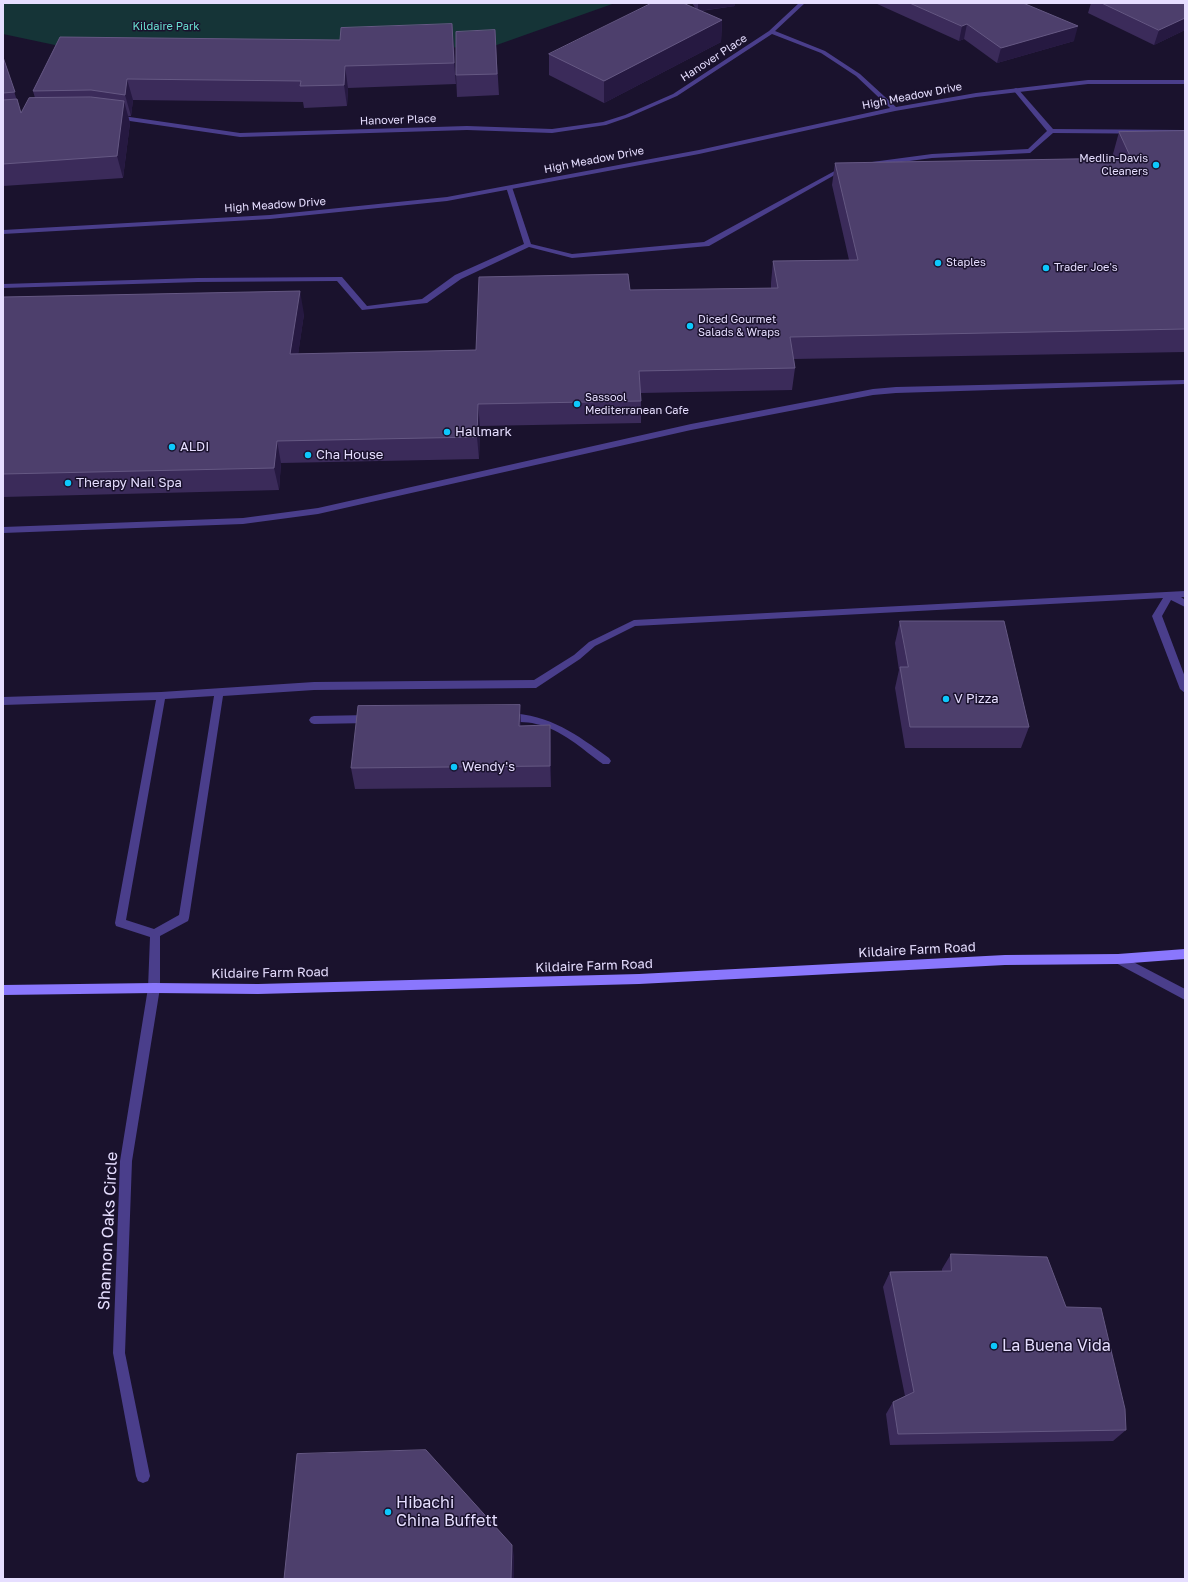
<!DOCTYPE html>
<html>
<head>
<meta charset="utf-8">
<style>
	body { margin:0 }
	#map { position:relative; width:1188px; height:1582px; overflow:hidden; background:#1a122d; font-family:"Golos Text",sans-serif }
	canvas { display:block }
	.frame { position:absolute; inset:0; border:4px solid #e6deff; pointer-events:none }
</style>
</head>
<body>
<div id="map">
<canvas width="1188" height="1582"></canvas>
<div class="frame"></div>
</div>
<script>
const g = document.querySelector('canvas').getContext('2d');
g.lineJoin = 'round';
function fill(path, color) {
  g.fillStyle = color;
  g.fill(path, 'evenodd');
}
function stroke(path, color, width, dash) {
  g.strokeStyle = color;
  g.lineWidth = width;
  g.lineCap = dash ? 'butt' : 'round';
  g.setLineDash(dash || []);
  g.stroke(path);
}
function drawText(font, color, halo, rows, align = 'center') {
  g.font = font + ' "Golos Text",sans-serif';
  g.lineWidth = 3;
  g.setLineDash([]);
  g.textBaseline = 'middle';
  g.strokeStyle = halo;
  g.fillStyle = color;
  for (const [text, x, y, turn = 0] of rows) {
    g.save();
    g.translate(x, y);
    g.rotate((+turn || 0) * Math.PI / 180);
    g.textAlign = isNaN(turn) ? turn : align;
    if (halo) g.strokeText(text, 0, 0);
    g.fillText(text, 0, 0);
    g.restore();
  }
}
const green = new Path2D(`
	M 3,3 L 615,3 L 491,47 L 88,52 L 3,34 Z`);
const service = new Path2D(`
	M 1016,88 L 1018,89 L 1053,129 L 1185,130 L 1185,134 L 1053,133 L 1030,153 L 932,158 L 872,166 L 869,164 L 872,162 L 932,154 L 1028,149 L 1047,131 L 1014,91 L 1014,89 Z
	M 842,167 L 847,168 L 709,246 L 572,258 L 529,247 L 461,279 L 427,303 L 362,310 L 337,281 L 198,282 L 3,288 L 3,284 L 198,278 L 339,277 L 342,277 L 367,306 L 422,299 L 455,275 L 524,244 L 506,187 L 507,186 L 512,187 L 531,244 L 572,254 L 704,242 Z
	M 1185,380 L 1185,384 L 896,393 L 873,395 L 691,430 L 318,514 L 243,524 L 3,533 L 3,527 L 243,518 L 318,508 L 691,424 L 873,389 L 896,387 Z
	M 1185,591 L 1185,597 L 1181,597 L 1185,600 L 1185,607 L 1171,600 L 1162,616 L 1185,677 L 1185,693 L 1180,689 L 1152,616 L 1163,598 L 635,626 L 595,646 L 580,659 L 536,688 L 314,690 L 223,696 L 189,918 L 188,921 L 160,936 L 160,988 L 158,991 L 154,993 L 150,991 L 148,988 L 150,937 L 116,926 L 115,923 L 156,700 L 3,705 L 3,697 L 161,692 L 314,682 L 534,680 L 574,655 L 589,642 L 634,620 ZM 214,696 L 179,915 L 154,929 L 126,920 L 165,699 Z
	M 508,713 C 551,715 576,734 609,758 L 611,761 L 609,764 L 603,764 C 582,749 561,729 536,724 C 526,721 514,723 505,720 L 503,717 L 505,714 Z
	M 370,715 L 373,716 L 375,719 L 373,722 L 370,723 L 314,724 L 311,723 L 309,720 L 311,717 L 314,716 Z
	M 1118,954 L 1185,989 L 1185,1000 L 1114,962 L 1113,959 L 1114,956 Z`);
const minor = new Path2D(`
	M 799,3 L 805,3 L 775,31 L 825,51 L 860,74 L 896,107 L 976,93 L 1088,80 L 1185,80 L 1185,84 L 1088,84 L 976,97 L 895,111 L 699,154 L 447,201 L 270,219 L 3,234 L 3,230 L 270,215 L 447,197 L 699,150 L 890,108 L 856,76 L 821,53 L 772,34 L 677,96 L 629,117 L 606,125 L 552,133 L 467,130 L 240,137 L 116,119 L 113,117 L 116,115 L 240,133 L 467,126 L 552,129 L 603,122 L 625,115 L 673,94 L 769,31 Z
	M 154,983 L 158,985 L 160,988 L 132,1161 L 125,1353 L 150,1476 L 148,1481 L 143,1483 L 138,1481 L 136,1476 L 113,1353 L 120,1161 L 148,988 L 150,985 Z`);
const secondary = new Path2D(`
	M 1185,949 L 1185,959 L 1118,964 L 1005,965 L 639,984 L 258,994 L 154,993 L 3,995 L 3,985 L 154,983 L 258,984 L 639,974 L 1005,955 L 1118,954 Z`);
const wall = new Path2D(`
	M 692,3 L 735,3 L 735,6 L 701,11 L 722,20 L 721,42 L 604,103 L 549,75 L 549,54 L 696,9 Z
	M 875,3 L 1023,3 L 1074,41 L 997,63 L 964,39 L 959,41 Z
	M 1091,3 L 1185,3 L 1185,30 L 1154,45 L 1088,13 Z
	M 495,30 L 499,95 L 457,97 L 456,75 Z
	M 60,37 L 454,46 L 456,84 L 348,88 L 347,106 L 304,108 L 303,102 L 133,100 L 131,116 L 128,116 L 130,123 L 123,178 L 3,186 L 3,57 L 21,113 L 35,98 L 33,91 Z
	M 1185,131 L 1185,352 L 794,359 L 795,368 L 792,390 L 641,393 L 641,423 L 480,426 L 479,459 L 281,463 L 279,490 L 3,497 L 3,297 L 304,314 L 298,354 L 476,350 L 630,290 L 771,288 L 771,283 L 773,261 L 849,260 L 832,185 L 835,163 L 1114,158 L 1113,154 L 1119,132 Z
	M 900,621 L 1029,727 L 1021,748 L 905,748 L 895,688 L 899,670 L 895,643 Z
	M 521,726 L 551,746 L 551,787 L 355,789 L 351,768 Z
	M 951,1254 L 1066,1307 L 1126,1430 L 1113,1441 L 890,1445 L 886,1414 L 893,1402 L 905,1396 L 883,1287 L 890,1272 L 942,1271 L 942,1269 Z`);
const shadedWall = new Path2D(`
	M 698,3 L 735,3 L 735,6 L 698,11 Z
	M 1185,18 L 1185,30 L 1154,45 L 1159,30 Z
	M 722,20 L 721,42 L 604,103 L 604,81 Z
	M 452,24 L 454,46 L 456,84 L 454,63 Z
	M 967,24 L 964,39 L 959,41 L 962,26 Z
	M 1078,26 L 1074,41 L 997,63 L 1001,48 Z
	M 345,66 L 348,88 L 347,106 L 344,85 Z
	M 127,79 L 133,100 L 131,116 L 125,95 Z
	M 124,101 L 130,123 L 123,178 L 117,156 Z
	M 300,291 L 304,314 L 295,376 L 290,354 Z
	M 478,404 L 480,426 L 479,459 L 477,437 Z
	M 277,441 L 281,463 L 279,490 L 274,468 Z
	M 520,705 L 521,726 L 519,726 Z
	M 550,725 L 551,746 L 551,787 L 550,766 Z
	M 512,1545 L 514,1556 L 514,1579 L 511,1579 Z`);
const building = new Path2D(`
	M 652,3 L 683,3 L 722,20 L 604,81 L 549,54 Z
	M 910,3 L 1023,3 L 1078,26 L 1001,48 L 967,24 L 962,26 Z
	M 1102,3 L 1185,3 L 1185,18 L 1159,30 Z
	M 452,24 L 454,63 L 345,66 L 344,85 L 300,86 L 301,81 L 127,79 L 125,95 L 91,90 L 33,91 L 60,37 L 340,40 L 341,28 Z
	M 495,30 L 497,74 L 456,75 L 456,32 Z
	M 3,57 L 15,92 L 3,93 Z
	M 91,97 L 124,101 L 117,156 L 3,164 L 3,100 L 17,99 L 21,113 L 29,98 Z
	M 1185,131 L 1185,329 L 790,337 L 795,368 L 639,371 L 641,401 L 478,404 L 477,437 L 277,441 L 274,468 L 3,474 L 3,297 L 300,291 L 290,354 L 476,350 L 479,277 L 628,274 L 630,290 L 778,288 L 773,261 L 858,260 L 835,163 L 1131,158 L 1119,132 Z
	M 900,621 L 1004,621 L 1029,727 L 910,727 L 900,667 L 908,667 Z
	M 520,705 L 519,726 L 550,725 L 550,766 L 351,768 L 358,706 Z
	M 951,1254 L 1047,1257 L 1066,1307 L 1101,1308 L 1125,1409 L 1126,1430 L 898,1434 L 893,1402 L 914,1392 L 890,1272 L 951,1271 Z
	M 426,1450 L 512,1545 L 511,1579 L 284,1579 L 297,1454 Z`);
const markers = [
	[1156,165,4,"#0dc8fc"],
	[938,263,4,"#0dc8fc"],
	[1046,268,4,"#0dc8fc"],
	[690,326,4,"#0dc8fc"],
	[577,404,4,"#0dc8fc"],
	[447,432,4,"#0dc8fc"],
	[172,447,4,"#0dc8fc"],
	[308,455,4,"#0dc8fc"],
	[68,483,4,"#0dc8fc"],
	[946,699,4,"#0dc8fc"],
	[454,767,4,"#0dc8fc"],
	[994,1346,4,"#0dc8fc"],
	[388,1512,4,"#0dc8fc"]
];
const farParknames = [
	["Kildaire Park",166,27]
];
const farStreetnames = [
	["Hanover Place",714,58,-33],
	["High Meadow Drive",912,96,-11],
	["Hanover Place",398,120,-2],
	["High Meadow Drive",594,160,-11],
	["High Meadow Drive",275,205,-4]
];
const farPoinames = [
	["Medlin-Davis",1148,159,"right"],
	["Cleaners",1148,172,"right"],
	["Staples",946,263],
	["Trader Joe's",1054,268],
	["Diced Gourmet",698,320],
	["Salads & Wraps",698,333],
	["Sassool",585,398],
	["Mediterranean Cafe",585,411]
];
const poiNames = [
	["Hallmark",455,432],
	["ALDI",180,447],
	["Cha House",316,455],
	["Therapy Nail Spa",76,483],
	["V Pizza",954,699],
	["Wendy's",462,767]
];
const streetNames = [
	["Kildaire Farm Road",917,950,-3],
	["Kildaire Farm Road",594,966,-2],
	["Kildaire Farm Road",270,973,-1]
];
const nearStreetnames = [
	["Shannon Oaks Circle",108,1231,-87]
];
const nearPoinames = [
	["La Buena Vida",1002,1346],
	["Hibachi",396,1503],
	["China Buffett",396,1521]
];
fill(green, '#153437');
fill(service, '#4a3e8b');
fill(minor, '#4a3e8b');
fill(secondary, '#8a77fd');
fill(wall, '#3b2b5a');
fill(shadedWall, '#261941');
fill(building, '#4d3f6c');
stroke(building, '#655883', 1);
for (const [x, y, r, color] of markers) {
  const dot = new Path2D();
  dot.arc(x, y, r, 0, 2 * Math.PI);
  g.fillStyle = color;
  g.fill(dot);
  stroke(dot, '#1a122d', 1.5);
}
drawText('11px', '#69e0d1', '#1a122d', farParknames);
drawText('11px', '#e6deff', '#1a122d', farStreetnames);
drawText('11px', '#e6deff', '#1a122d', farPoinames, 'left');
drawText('13px', '#e6deff', '#1a122d', poiNames, 'left');
drawText('13px', '#e6deff', '#1a122d', streetNames);
drawText('16px', '#e6deff', '#1a122d', nearStreetnames);
drawText('16px', '#e6deff', '#1a122d', nearPoinames, 'left');
</script>
</body>
</html>
